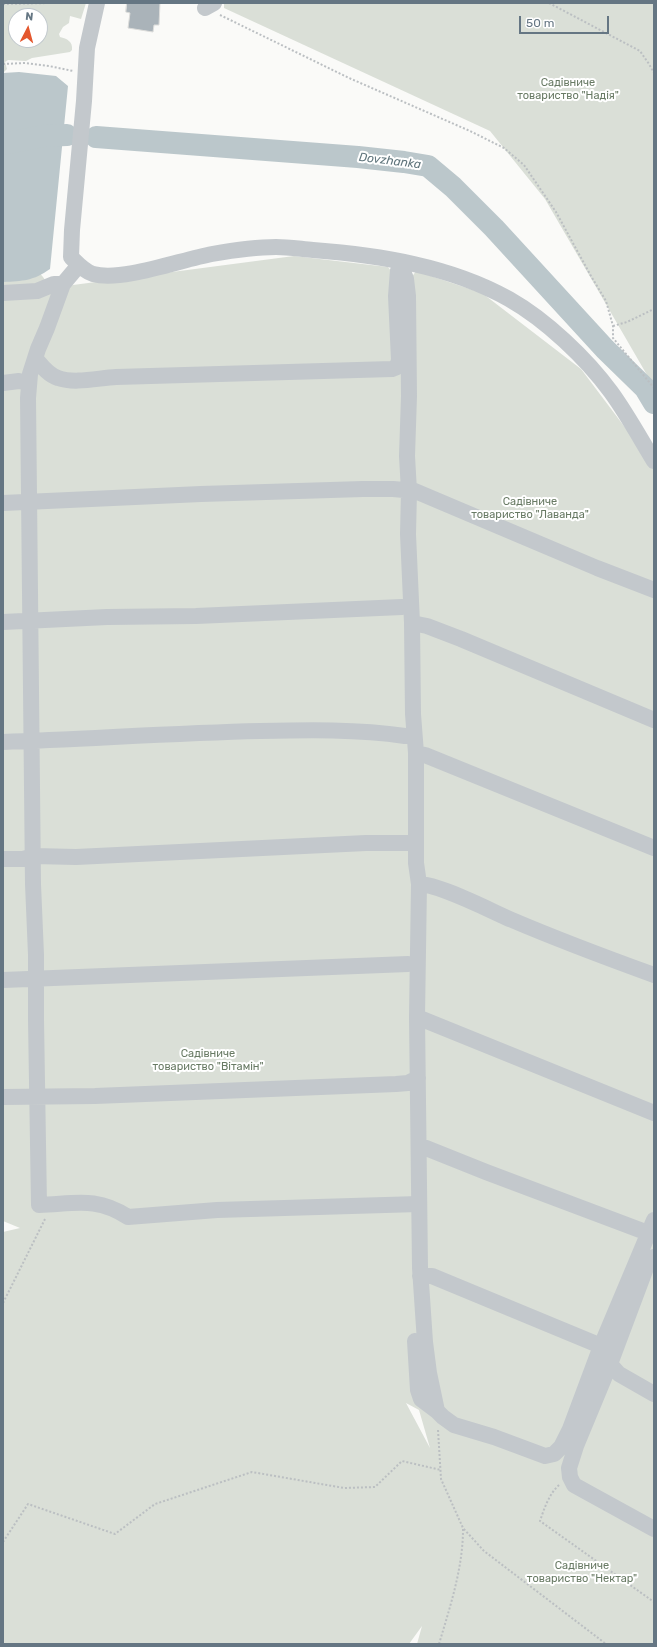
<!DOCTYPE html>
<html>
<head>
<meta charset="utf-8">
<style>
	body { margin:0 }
	#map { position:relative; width:657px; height:1647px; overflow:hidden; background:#fafaf8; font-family:Rubik,sans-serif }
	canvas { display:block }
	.frame { position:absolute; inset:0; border:4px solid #657683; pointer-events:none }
	.north { position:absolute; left:8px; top:8px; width:40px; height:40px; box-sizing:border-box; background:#fff; border:1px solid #c1c8cd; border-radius:50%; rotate:6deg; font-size:11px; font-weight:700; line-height:16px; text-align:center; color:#657683 }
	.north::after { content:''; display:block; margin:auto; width:14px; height:18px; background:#e4572e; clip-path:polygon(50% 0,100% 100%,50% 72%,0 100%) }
	.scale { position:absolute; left:519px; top:16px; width:90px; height:18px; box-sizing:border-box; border:2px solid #657683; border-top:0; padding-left:5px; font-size:12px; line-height:14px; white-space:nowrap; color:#657683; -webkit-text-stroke:3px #fff; paint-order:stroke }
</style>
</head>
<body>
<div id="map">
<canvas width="657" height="1647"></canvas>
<div class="frame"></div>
<div class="north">N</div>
<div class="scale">50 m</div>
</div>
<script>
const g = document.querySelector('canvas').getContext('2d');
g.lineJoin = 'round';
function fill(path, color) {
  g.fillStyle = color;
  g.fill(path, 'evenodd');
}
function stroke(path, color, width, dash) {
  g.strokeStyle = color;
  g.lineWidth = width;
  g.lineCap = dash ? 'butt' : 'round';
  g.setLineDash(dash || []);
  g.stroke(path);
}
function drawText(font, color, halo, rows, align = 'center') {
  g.font = font + ' Rubik,sans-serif';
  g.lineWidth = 4;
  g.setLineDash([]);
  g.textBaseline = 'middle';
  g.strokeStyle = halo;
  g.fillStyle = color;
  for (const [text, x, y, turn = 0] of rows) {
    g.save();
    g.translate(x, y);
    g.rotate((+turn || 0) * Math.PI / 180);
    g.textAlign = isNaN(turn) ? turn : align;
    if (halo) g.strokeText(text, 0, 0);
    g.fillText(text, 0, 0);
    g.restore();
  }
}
const green = new Path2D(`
	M 3,3 L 86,3 L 81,19 L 70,16 L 69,23 L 63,27 L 59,34 L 60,37 C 67,39 73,41 72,50 L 70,52 L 32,58 L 26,61 L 8,60 L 5,62 L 7,69 L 3,73 ZM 16,16 L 40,16 L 40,40 L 16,40 Z
	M 224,3 L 654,3 L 654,387 L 545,199 L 490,131 L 224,8 Z
	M 294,256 L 388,267 L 404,288 L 416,271 L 482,293 L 581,369 L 648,458 L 654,470 L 654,1644 L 417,1644 L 422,1626 L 409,1644 L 3,1644 L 3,1232 L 20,1228 L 3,1221 L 3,276 C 24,273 46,262 47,292 L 73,285 ZM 406,1403 L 419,1410 L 430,1448 Z`);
const water = new Path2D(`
	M 19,72 L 56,76 L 68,86 L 50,269 C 33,281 23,281 3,282 L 3,73 Z`);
const river = new Path2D(`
	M 96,137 L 358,157 L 404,162 L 428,166 L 453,187 L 494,228 L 605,349 L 645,388 L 654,403
	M 3,144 L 43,136 L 67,135`);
const building = new Path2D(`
	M 127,3 L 160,3 L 159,25 L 154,25 L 153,32 L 128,28 L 130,13 L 126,12 Z`);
const path = new Path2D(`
	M 549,3 L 640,51 L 649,64 L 654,73
	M 3,4 L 49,3
	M 220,15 L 349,78 L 470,131 L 504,148 L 524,165 L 556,212 L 591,276 L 606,301 L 613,326 L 613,338 L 654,388
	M 3,64 L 25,63 L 49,66 L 73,71
	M 613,326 L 627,322 L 654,309
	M 3,1303 L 45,1219
	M 438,1430 L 441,1479 L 463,1528 L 484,1551 L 606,1644
	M 559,1485 C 549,1494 544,1509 540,1521 L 654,1602
	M 3,1542 L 28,1504 L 115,1534 L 155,1504 L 252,1472 L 344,1488 L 375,1487 L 402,1461 L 441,1470
	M 439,1644 C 450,1607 463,1568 463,1529`);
const minor = new Path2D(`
	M 97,3 L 87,48 L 84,101 L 72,230 L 71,257 C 77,263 84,271 93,274 C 122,282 180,260 212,254 C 229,251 258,247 276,247 C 288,247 301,249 313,250 C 379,255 450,266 509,299 C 546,320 586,358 611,392 C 627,414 640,438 654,461
	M 205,8 L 214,3
	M 399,261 L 406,279 L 408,296 L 409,396 L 407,456 L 409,491 L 408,534 L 412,623 L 413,714 L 416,753 L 416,863 L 419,884 L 417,1017 L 420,1268 L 425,1342 L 429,1373 L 437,1411 L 443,1417 L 454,1425 L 494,1437 L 545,1456 L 554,1454 L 561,1447 L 570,1429 L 601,1346 L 654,1220
	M 79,265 L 63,284 L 47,328 L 38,349 L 30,374 L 28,398 L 33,884 L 36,955 L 36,1020 L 39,1205 C 74,1204 96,1196 128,1217 L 217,1210 L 419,1204
	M 3,293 L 37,291 L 54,284 L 63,284
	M 35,358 C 41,365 48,375 58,378 C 75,384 98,378 116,377 L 392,369 L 397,367 L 399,360 L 396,296 L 398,270
	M 3,383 L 19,381 L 29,383
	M 3,503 L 201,494 L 363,489 L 393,489 L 415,491 L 597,568 L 654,590
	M 3,622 L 107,617 L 196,616 L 402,607
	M 412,623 L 427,626 L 461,639 L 654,720
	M 3,742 C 89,739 174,733 260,731 C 308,730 357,729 405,736
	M 416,753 L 425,755 L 654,848
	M 3,859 L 23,859 L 34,856 L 76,857 L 366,843 L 409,843
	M 419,884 C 439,884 491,911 512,920 C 559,940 607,958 654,975
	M 3,980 L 408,964
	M 417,1017 L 654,1113
	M 3,1097 L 95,1096 L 396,1084 L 408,1083 L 418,1078
	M 419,1146 L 426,1148 L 486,1172 L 648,1233
	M 654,1257 L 646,1268 L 610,1364 L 576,1446 L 569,1468 L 570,1477 L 574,1485 L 654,1529
	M 420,1276 L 432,1276 L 601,1346
	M 415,1341 L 418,1390 L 421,1399 L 437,1411
	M 610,1364 L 619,1374 L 654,1394`);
const parkNames = [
	["Садівниче",568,83],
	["товариство \"Надія\"",568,96],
	["Садівниче",530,502],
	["товариство \"Лаванда\"",530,515],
	["Садівниче",208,1054],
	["товариство \"Вітамін\"",208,1067],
	["Садівниче",582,1566],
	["товариство \"Нектар\"",582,1579]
];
const waterNames = [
	["Dovzhanka",390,161,7]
];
fill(green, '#dadfd7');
fill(water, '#bbc7cb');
stroke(river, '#bbc7cb', 22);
fill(building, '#aab3b9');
stroke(building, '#dcdcda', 1);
stroke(path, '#bbbfc2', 2, [2, 2]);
stroke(minor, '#c3c8cc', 16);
drawText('11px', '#687a64', '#fff', parkNames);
drawText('italic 12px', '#60757c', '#fff', waterNames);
</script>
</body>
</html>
